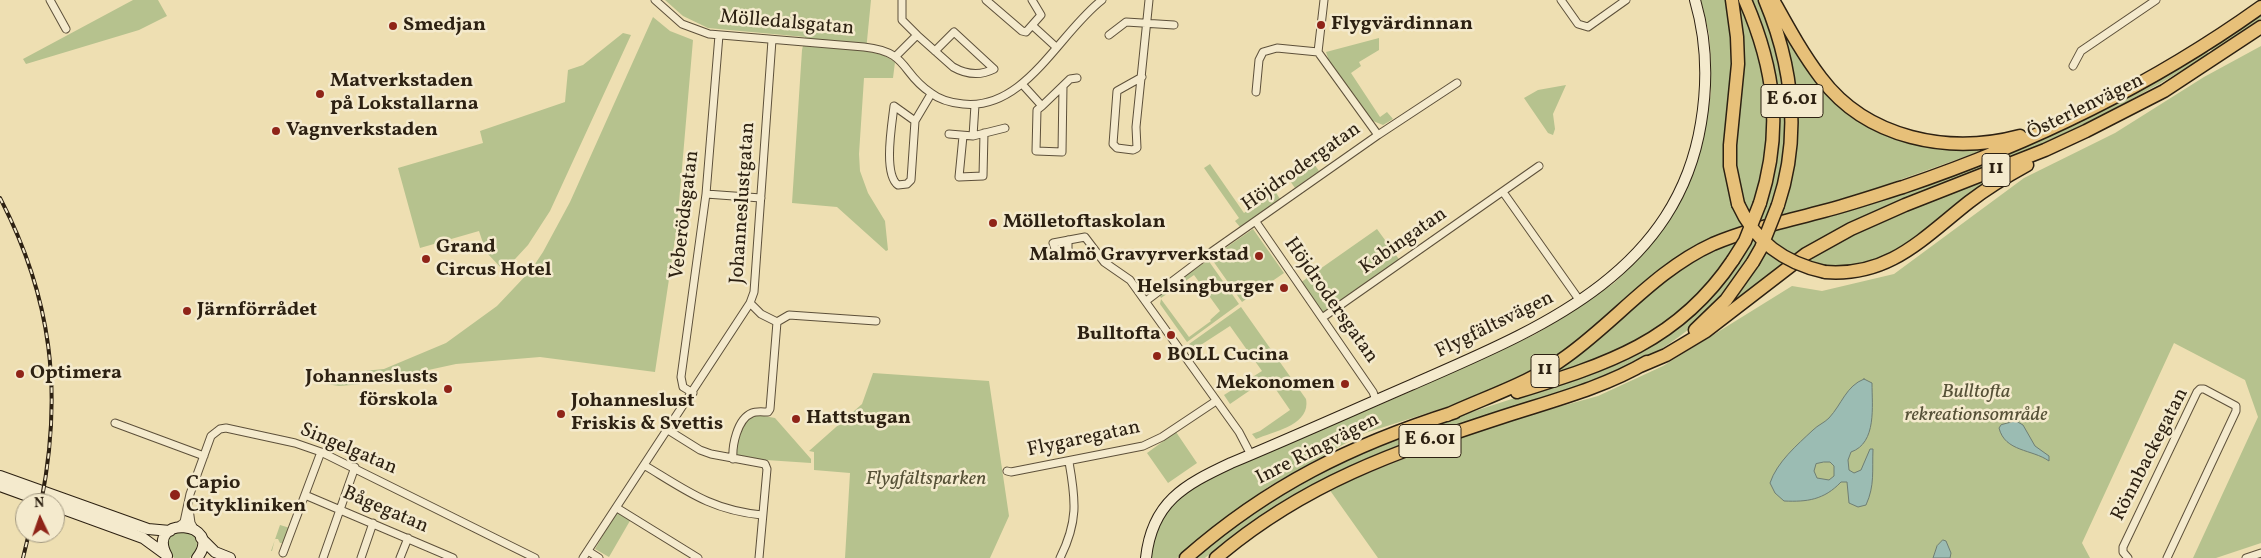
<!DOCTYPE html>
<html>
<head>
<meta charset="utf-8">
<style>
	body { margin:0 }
	#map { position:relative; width:2261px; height:558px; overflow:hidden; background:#eedfb2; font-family:Vollkorn,serif }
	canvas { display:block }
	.north { position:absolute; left:15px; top:493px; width:50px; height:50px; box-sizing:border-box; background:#f4eacd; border:1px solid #a49a82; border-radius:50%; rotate:357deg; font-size:14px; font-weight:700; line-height:20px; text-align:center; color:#2d2112 }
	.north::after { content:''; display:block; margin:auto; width:18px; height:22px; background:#8f2418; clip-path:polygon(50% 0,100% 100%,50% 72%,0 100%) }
</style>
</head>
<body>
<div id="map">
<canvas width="2261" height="558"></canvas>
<div class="north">N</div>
</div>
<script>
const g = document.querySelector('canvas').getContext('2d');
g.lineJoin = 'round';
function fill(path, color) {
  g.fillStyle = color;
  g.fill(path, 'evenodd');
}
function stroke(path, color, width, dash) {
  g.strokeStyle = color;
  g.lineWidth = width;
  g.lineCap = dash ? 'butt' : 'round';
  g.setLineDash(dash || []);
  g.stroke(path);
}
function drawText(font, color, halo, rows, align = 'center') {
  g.font = font + ' Vollkorn,serif';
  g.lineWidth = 5;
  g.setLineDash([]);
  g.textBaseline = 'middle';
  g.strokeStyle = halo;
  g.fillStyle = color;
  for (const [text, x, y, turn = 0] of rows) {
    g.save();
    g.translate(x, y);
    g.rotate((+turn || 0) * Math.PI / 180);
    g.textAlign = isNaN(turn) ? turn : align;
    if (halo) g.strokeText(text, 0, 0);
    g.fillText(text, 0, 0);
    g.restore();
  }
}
const green = new Path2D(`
	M 133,0 L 158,0 L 167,16 L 139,30 L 26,64 L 23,59 Z
	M 665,0 L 871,0 L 866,51 L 883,55 L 895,62 L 893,78 L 864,78 L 859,154 L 860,171 L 868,193 L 885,221 L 888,250 L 886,251 L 837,207 L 792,203 L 802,50 L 805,37 L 708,28 L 683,16 Z
	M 1701,0 L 1729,0 L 1734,33 L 1729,129 L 1746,226 L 1725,234 L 1595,327 L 1549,363 L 1484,395 L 1362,434 L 1268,487 L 1223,519 L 1177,558 L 1150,558 L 1151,547 L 1162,519 L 1178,498 L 1216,475 L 1421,387 L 1430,381 L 1534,335 L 1567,315 L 1614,283 L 1623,274 L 1690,177 L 1702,145 L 1711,93 L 1711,61 L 1709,34 Z
	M 1735,0 L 1740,0 C 1748,23 1761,50 1764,74 C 1772,126 1766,169 1749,218 L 1735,180 Z
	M 1750,0 L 1760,0 L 1777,46 L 1788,113 L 1785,162 L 1770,215 L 1758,222 L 1777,145 Z
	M 2261,11 L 2261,19 L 2213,52 L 2209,47 Z
	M 653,17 L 670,31 L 693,40 L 677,226 L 655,372 L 540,357 L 456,364 L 364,384 L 339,386 L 308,381 L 311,376 L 384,369 L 446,343 L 497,306 L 531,270 L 543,252 L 570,202 Z
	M 1781,28 L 1812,70 L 1884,130 L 1998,145 L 1874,189 L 1780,217 C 1802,154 1801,91 1781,28 Z
	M 623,33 L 631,35 L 550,211 L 528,245 L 504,271 L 486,252 L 479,231 L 420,248 L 398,168 L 483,143 L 480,131 L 565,102 L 568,70 L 583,65 Z
	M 1379,38 L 1379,50 L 1359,62 L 1361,66 L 1351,73 L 1380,117 L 1387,112 L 1393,119 L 1383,125 L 1373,121 L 1329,61 L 1326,52 Z
	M 2261,46 L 2261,543 L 2216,558 L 2193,558 L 2258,417 L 2245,380 L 2174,343 L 2082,543 L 2090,558 L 1378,558 L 1329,489 L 1475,430 L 1598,396 L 1663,366 L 1792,286 L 1822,291 L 1894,274 L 2024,178 L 2115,133 L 2204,77 Z
	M 2205,49 L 2209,54 C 2145,94 2078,130 2008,158 C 1932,189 1860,211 1792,258 L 1769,243 L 1776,228 L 1927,182 Z
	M 1566,85 L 1553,114 L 1555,129 L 1553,135 L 1548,133 L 1524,98 L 1538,90 Z
	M 1312,161 L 1319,171 L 1295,188 L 1288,178 Z
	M 1210,164 L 1244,213 L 1275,191 L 1280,199 L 1240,227 L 1235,221 L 1239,218 L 1204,168 Z
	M 2013,167 L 1913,243 L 1856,269 L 1802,263 L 1844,236 Z
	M 1253,229 L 1284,273 L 1242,302 L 1211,258 Z
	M 1377,229 L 1401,262 L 1322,316 L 1300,283 Z
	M 1753,237 L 1758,242 C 1740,271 1722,300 1696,323 C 1651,363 1594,382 1538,400 C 1488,417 1439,431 1390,449 C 1322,475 1260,511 1205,558 L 1192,558 L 1268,500 L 1353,455 L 1438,423 L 1564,382 L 1647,348 Z
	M 1739,239 C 1726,261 1711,283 1693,301 C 1649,344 1589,362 1533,382 L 1687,264 Z
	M 1765,249 L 1786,264 L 1715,319 Z
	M 1208,260 L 1239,304 L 1187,342 L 1160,304 L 1161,299 L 1189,337 L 1211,321 L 1210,320 L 1220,311 L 1194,275 L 1161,298 L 1159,294 Z
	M 1241,307 L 1306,399 C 1311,425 1274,431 1256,439 L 1252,434 L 1260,431 L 1290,410 L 1268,378 L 1230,404 L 1224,395 L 1262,371 L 1230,326 L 1193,350 L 1189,344 Z
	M 873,373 L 989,381 L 1009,516 L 990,558 L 845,558 L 850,473 L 814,470 L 814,452 L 809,451 L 862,404 Z
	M 753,414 L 775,418 L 811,459 L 811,463 L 736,458 C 733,445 741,421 753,414 Z
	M 1176,432 L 1197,463 L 1168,483 L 1147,453 Z
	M 617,511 L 631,519 L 609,557 L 595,549 Z
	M 280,525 L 290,528 L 284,543 L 280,543 L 278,539 L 275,539 L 272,551 L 271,551 Z
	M167 545a15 15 0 1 1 30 0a15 15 0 1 1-30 0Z`);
const water = new Path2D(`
	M 1864,379 L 1872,383 C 1872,406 1877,443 1851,452 L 1848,460 L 1849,470 L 1854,473 L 1861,470 L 1870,449 L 1873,449 C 1872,471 1875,485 1866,505 L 1858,507 L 1849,503 L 1847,482 L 1841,482 C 1824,500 1807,502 1784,501 L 1775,493 L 1770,483 C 1777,462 1797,445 1813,430 C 1818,425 1824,423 1829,418 C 1842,404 1846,386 1864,379 ZM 1824,462 L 1830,462 L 1834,466 L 1834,476 L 1829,480 L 1817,478 L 1814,471 L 1816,464 Z
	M 2016,421 L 2023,425 L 2035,446 L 2049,456 L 2049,461 C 2032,449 2005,452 1999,428 L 2001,425 Z
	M 1943,540 L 1946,541 L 1951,553 L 1950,558 L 1933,558 L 1937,546 Z`);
const street = new Path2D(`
	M 50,0 L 66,29
	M 655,0 L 682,24 L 709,34 L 864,47 C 910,52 900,73 931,93 C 940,100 952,103 963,104 C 1025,111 1059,33 1102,0
	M 902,0 L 902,20 L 917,35
	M 986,0 L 1022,31 L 1026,32 L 1041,15 L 1032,0
	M 1324,0 L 1318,52 L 1378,135
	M 1561,0 L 1578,24 L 1588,27 L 1626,0
	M 1033,26 L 1056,47
	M 1109,35 L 1126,22 L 1174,25
	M 896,56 L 917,35 L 953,67 C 967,75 980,76 994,69 L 954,32 L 935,51
	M 2073,66 L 2081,51 L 2156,0
	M 1142,77 L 1117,91 L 1113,144 L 1117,148 L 1133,150 L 1137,148 L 1136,127 L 1149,0
	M 1022,84 L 1042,106 L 1070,79 L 1077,78
	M 1256,92 L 1259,60 L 1263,52 L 1277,48 L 1318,52
	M 1042,106 L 1037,110 L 1036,151 L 1062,152 L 1063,86
	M 915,121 L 911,180 L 907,184 L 898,185 C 883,174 892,124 894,106 L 915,121 L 931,94
	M 949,134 L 973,136 L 1005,128
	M 963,136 L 959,177 L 983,176 L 984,133
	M 973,136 L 975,105
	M 1503,192 L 1580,301
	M 706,194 L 761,198
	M 1256,222 L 1373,392 L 1376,400
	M 1068,240 L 1068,252 L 1063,255 L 1057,254 L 1053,243 L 1085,237 L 1104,262 L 1130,280 L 1239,432 L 1251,455
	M 1146,301 L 1207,255 L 1378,135 L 1457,83
	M 750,303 L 761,314 L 777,322 L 789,315 L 876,321
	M 1322,318 L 1539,166
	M 693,393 L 683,387 L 681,377 L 706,194 L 719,35
	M 115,423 L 204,456
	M 668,430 L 700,450 L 711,454 L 765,464 L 767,469 L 759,558
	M 733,459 C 732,446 737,419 752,413 C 756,411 763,412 768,412 L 770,409 L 777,322
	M 644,465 C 687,491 711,510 762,515
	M 1007,471 L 1011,472 L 1143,446 L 1162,437 L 1216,401
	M 305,495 L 453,558
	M 617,508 L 698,558
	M 189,509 L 191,523 L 195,530
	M 179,526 L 184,522 L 190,494 L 211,436 L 220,429 L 226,428 L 295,443 L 321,452 L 535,558
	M 588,551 L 599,558
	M 283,553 L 321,452
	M 323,558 L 355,467
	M 361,558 L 373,523
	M 400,558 L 408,538
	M 583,558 L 750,303 L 754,292 L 772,40
	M 1060,558 C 1078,522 1076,501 1069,462
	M 2128,558 L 2123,552 L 2123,547 L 2197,392 L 2200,389 L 2204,389 L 2236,406 L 2236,411 L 2167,558
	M 2246,558 L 2261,553`);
const secondary = new Path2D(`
	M 0,476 L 148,529 L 170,531
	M 0,486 L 47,503
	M 55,506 L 143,538 L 165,554
	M 201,538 L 215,552 L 230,558
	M 167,556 C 144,514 226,521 197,558
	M 1146,558 C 1152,502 1184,485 1231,463 C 1291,438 1351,411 1411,385 C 1536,330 1676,276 1701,123 C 1708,81 1707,41 1695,0`);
const highway = new Path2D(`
	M 1732,0 L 1737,37 L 1738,64 L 1730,145 L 1730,166 L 1738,204
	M 1745,0 C 1775,69 1783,130 1760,203
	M 1765,0 C 1793,67 1801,136 1778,205
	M 1773,0 C 1788,27 1802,53 1821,78 C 1867,139 1949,155 2020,136
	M 1825,272 C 1889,277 1922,239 1969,202 C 1987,188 2007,176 2027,165
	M 1695,330 L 1726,300 L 1753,262
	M 1640,366 L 1666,355 L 1706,331 L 1806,254 L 1851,229 L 1905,205 L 2045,150 L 2086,131 L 2164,91 L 2261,27
	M 1517,392 C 1607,364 1678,342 1733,260
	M 1447,415 C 1488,396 1531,383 1567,356 C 1617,320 1656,270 1713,244 C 1749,229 1787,221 1824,211 C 1851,204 1877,195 1903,187 C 2030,144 2152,85 2261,7
	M 1186,558 C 1268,486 1351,445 1455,412
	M 1216,558 C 1304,483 1395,452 1502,417 C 1551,401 1603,388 1647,362`);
const rail = new Path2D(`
	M 0,198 C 52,298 63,392 41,503
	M 23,558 L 29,533`);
const highwayBridge = new Path2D(`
	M 1738,204 C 1755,242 1784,263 1825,272
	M 1733,260 L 1745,241 L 1760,203
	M 1753,262 L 1761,248 L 1778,205`);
const markers = [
	[1321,25,5,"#8f2418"],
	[393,26,5,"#8f2418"],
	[320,94,5,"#8f2418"],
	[276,131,5,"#8f2418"],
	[993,223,5,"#8f2418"],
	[1259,256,5,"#8f2418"],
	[426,259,5,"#8f2418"],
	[1284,288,5,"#8f2418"],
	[187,311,5,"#8f2418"],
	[1171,335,5,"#8f2418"],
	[1157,356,5,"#8f2418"],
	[20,374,5,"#8f2418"],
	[1345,384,5,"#8f2418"],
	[448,389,5,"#8f2418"],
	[561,414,5,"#8f2418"],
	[796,419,5,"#8f2418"],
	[175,495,6,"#8f2418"]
];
const shields = [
	[1792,101,62],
	[1996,170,28],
	[1545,371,28],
	[1430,441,62]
];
const shieldNames = [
	["E 6.01",1792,101],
	["11",1996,170],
	["11",1545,371],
	["E 6.01",1430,441]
];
const streetNames = [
	["Mölledalsgatan",787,24,5],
	["Österlenvägen",2086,108,-26],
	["Höjdrodergatan",1302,168,-35],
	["Johanneslustgatan",744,203,-86],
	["Veberödsgatan",686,215,-83],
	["Kabingatan",1404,242,-35],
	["Höjdrodersgatan",1330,301,55],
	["Flygfältsvägen",1495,326,-26],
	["Flygaregatan",1084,440,-12],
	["Singelgatan",348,450,23],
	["Inre Ringvägen",1318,450,-27],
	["Rönnbackegatan",2151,455,-63],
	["Bågegatan",385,511,23]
];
const poiNames = [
	["Flygvärdinnan",1331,25],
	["Smedjan",403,26],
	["Matverkstaden",330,82],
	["på Lokstallarna",330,105],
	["Vagnverkstaden",286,131],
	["Mölletoftaskolan",1003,223],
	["Grand",436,248],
	["Circus Hotel",436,271],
	["Malmö Gravyrverkstad",1249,256,"right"],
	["Helsingburger",1274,288,"right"],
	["Järnförrådet",197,311],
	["Bulltofta",1161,335,"right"],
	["BOLL Cucina",1167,356],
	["Optimera",30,374],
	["Johanneslusts",438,378,"right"],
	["förskola",438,401,"right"],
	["Mekonomen",1335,384,"right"],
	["Johanneslust",571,402],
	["Friskis & Svettis",571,425],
	["Hattstugan",806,419],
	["Capio",186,484],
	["Citykliniken",186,507]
];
const parkNames = [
	["Bulltofta",1976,393],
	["rekreationsområde",1976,416],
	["Flygfältsparken",926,480]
];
fill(green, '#b6c28e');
fill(water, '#9bbcb3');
stroke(water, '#6f7e73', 1);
stroke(street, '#5d503a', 9);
stroke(secondary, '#2d2112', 12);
stroke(highway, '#2d2112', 15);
stroke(street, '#f4eacd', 7);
stroke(secondary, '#f4eacd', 10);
stroke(highway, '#e7c079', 12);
stroke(rail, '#2d2112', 4);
stroke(rail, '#f4eacd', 2, [5.5]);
stroke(highwayBridge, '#2d2112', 15, []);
stroke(highwayBridge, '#e7c079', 12);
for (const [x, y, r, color] of markers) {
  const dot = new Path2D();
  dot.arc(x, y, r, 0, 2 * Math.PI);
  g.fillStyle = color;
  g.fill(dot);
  stroke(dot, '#f4eacd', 2);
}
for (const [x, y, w] of shields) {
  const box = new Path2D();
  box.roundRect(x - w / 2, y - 16.5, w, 33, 4);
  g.fillStyle = '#f4eacd';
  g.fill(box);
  stroke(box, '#2d2112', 1);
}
drawText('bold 19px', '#2d2112', null, shieldNames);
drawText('20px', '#2d2112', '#f4eacd', streetNames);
drawText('bold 20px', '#2d2112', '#f4eacd', poiNames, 'left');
drawText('italic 20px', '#565137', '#f4eacd', parkNames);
</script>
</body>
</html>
